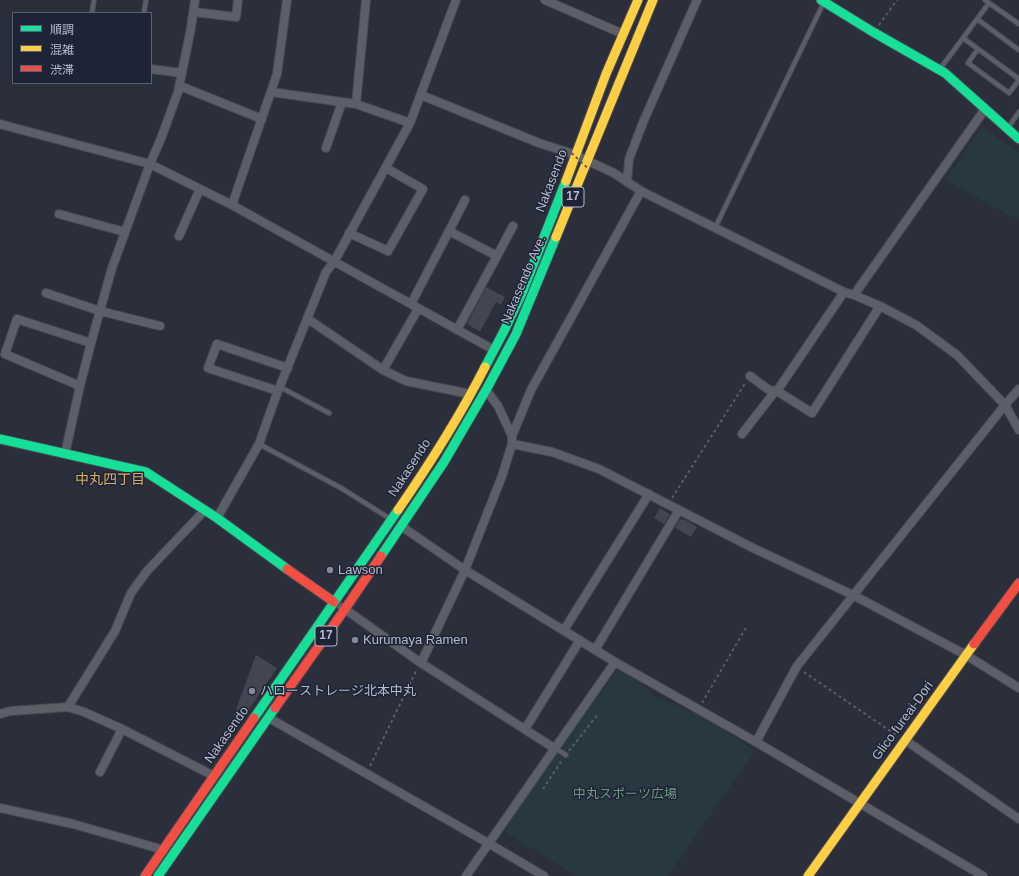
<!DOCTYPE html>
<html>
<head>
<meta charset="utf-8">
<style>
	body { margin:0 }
	#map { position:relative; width:1019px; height:876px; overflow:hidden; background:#2b2e3b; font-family:Arial,"Noto Sans JP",sans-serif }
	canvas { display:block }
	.legend { position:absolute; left:12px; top:12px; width:140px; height:72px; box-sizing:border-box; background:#1e2336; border:1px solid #5b5f72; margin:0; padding:5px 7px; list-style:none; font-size:12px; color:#b6bacb }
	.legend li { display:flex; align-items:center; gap:8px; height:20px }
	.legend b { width:20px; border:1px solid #5b5f72 }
</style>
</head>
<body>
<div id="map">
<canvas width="1019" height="876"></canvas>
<ul class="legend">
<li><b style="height:5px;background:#16e098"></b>順調</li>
<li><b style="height:5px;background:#ffcf43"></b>混雑</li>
<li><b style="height:5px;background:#f24e42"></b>渋滞</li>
</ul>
</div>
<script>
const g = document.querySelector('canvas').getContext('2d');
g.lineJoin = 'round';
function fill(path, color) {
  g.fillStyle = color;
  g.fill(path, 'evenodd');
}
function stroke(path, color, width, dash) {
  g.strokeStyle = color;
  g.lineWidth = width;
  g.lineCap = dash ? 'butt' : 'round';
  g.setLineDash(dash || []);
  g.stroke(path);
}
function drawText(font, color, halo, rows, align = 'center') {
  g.font = font + ' Arial,"Noto Sans JP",sans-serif';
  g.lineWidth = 3;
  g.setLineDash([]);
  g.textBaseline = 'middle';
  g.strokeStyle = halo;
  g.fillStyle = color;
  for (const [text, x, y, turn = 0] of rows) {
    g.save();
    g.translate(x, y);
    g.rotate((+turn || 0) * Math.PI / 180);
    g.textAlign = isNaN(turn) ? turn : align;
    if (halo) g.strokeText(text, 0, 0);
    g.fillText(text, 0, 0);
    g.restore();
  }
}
const green = new Path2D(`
	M 982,127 L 1019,153 L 1019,219 L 1016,219 L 946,180 Z
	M 619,667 L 656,697 L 700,715 L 755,751 L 667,876 L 576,876 L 504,831 L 553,754 Z`);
const building = new Path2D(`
	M 486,287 L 505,297 L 501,305 L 496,302 L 480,332 L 467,324 Z
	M 660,508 L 670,514 L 664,524 L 654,518 Z
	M 680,519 L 683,520 L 684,519 L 697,527 L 691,537 L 675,528 Z
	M 256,655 L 277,668 L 242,720 L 234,715 Z`);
const path = new Path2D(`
	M 879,25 L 897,0
	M 672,498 L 746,382
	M 804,672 L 896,735
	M 702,703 L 747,626
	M 569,751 L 598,714
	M 370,766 L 417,669
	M 543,789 L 562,760`);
const lane = new Path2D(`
	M 989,3 L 1019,24
	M 92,13 L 94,0
	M 144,13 L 146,0
	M 977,19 L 1019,50
	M 963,38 L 1019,79
	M 978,49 L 968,63 L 1009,93 L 1019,80
	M 940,69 L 989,3 L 985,0
	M 1008,128 L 1019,112
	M 715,228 L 824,2
	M 280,387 L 329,413
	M 259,444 L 341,488 L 389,518
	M 555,748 L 566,755`);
const street = new Path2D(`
	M 287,0 L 277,74 L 232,205 L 494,350
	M 366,0 L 356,104 L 410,123
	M 545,0 L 623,34
	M 194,12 L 236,17 L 238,0
	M 151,69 L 182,73
	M 180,86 L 262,119
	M 271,92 L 356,104
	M 421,95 L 539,143 L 576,155 L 588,161 L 614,173 L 641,191 L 531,390 L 512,436
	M 0,124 L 150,164 L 232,205
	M 326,148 L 342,102
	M 627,182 L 629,159 L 644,120 L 697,0
	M 641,191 L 844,292 L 854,295 L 880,306 L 916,325 L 957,355 L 1005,405 L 1019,430
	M 59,214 L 125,232
	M 449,231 L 465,200
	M 349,233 L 388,251 L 423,189 L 386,168
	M 179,236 L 200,189
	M 497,256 L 513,226
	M 46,293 L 100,311 L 160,326
	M 854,295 L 985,109
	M 411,304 L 449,231 L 497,256 L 457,330
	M 308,319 L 383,370 L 406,381 L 470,394
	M 383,370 L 418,309
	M 750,376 L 769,390 L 777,391 L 812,413 L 880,306
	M 80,386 L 5,354 L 17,319 L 91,343
	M 486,390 L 498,406 L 512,436 L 512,444 L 552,452 L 599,469 L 753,548 L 853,595 L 966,655 L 1019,688
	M 278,391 L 208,368 L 217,344 L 288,368
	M 742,434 L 773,394 L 777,391 L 844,292
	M 65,454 L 80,386 L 91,343 L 112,268 L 150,164 L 162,136 L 178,92 L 191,28 L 195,0
	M 217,518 L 259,444 L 276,396 L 326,272 L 334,262 L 410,123 L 456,0
	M 401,526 L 465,570 L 615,662 L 756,742 L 983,876
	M 342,607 L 421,663 L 554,748
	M 564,630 L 649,494
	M 595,650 L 679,510
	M 421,663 L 465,570 L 502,476 L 512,444
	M 68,707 L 115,631 L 131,593 L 147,571 L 205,510
	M 0,714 L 11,711 L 68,707 L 84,712 L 122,729 L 214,776
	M 269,718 L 488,843 L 544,876
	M 525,729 L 580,640
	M 905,740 L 1019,819
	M 756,742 L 797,666 L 1005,405 L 1019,389
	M 100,772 L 122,729
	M 0,808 L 73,824 L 164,850
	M 466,876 L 615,662`);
const fast = new Path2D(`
	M 821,0 L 873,32 L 945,73 L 1019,139
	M 485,367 L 504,331 L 522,293 L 566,181
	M 0,439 L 146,472 L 217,518 L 287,569
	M 381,556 L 444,462 L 486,390 L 516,334 L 556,237
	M 254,718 L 398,510
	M 158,876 L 275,708`);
const slow = new Path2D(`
	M 566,181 L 606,74 L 638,0
	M 556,237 C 589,158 620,79 653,0
	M 398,510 C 429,465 460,416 485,367
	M 808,876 L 974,644`);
const jam = new Path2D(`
	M 287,569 L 334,602
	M 974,644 L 1019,583
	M 275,708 L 345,609 L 381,556
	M 145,876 L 254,718`);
const pathBridge = new Path2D(`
	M 567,149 L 590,170`);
const markers = [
	[330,570,4,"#858999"],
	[355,640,4,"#858999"],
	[252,691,4,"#858999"]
];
const shields = [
	[573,197,22],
	[326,636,22]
];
const shieldNames = [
	["17",573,197],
	["17",326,636]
];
const streetNames = [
	["Nakasendo",552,181,-69],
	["Nakasendo Ave.",524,280,-67],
	["Nakasendo",410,468,-57],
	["Glico fureai-Dori",903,721,-54],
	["Nakasendo",227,735,-55]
];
const poiNames = [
	["Lawson",338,570],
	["Kurumaya Ramen",363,640],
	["ハローストレージ北本中丸",260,691]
];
const parkNames = [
	["中丸スポーツ広場",625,794]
];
const neighbourhoodNames = [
	["中丸四丁目",110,480]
];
fill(green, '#283841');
fill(building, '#434650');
stroke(lane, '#474a54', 6);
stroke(street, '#474a54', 10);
stroke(fast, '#474a54', 11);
stroke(slow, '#474a54', 11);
stroke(jam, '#474a54', 11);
stroke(path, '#595d65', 2, [3, 3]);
stroke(lane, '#5c5e68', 4);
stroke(street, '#5c5e68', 8);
stroke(fast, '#16e098', 9);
stroke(slow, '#ffcf43', 9);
stroke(jam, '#f24e42', 9);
stroke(pathBridge, '#595d65', 2, [3, 3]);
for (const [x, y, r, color] of markers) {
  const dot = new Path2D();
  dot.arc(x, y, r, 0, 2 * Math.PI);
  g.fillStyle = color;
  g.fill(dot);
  stroke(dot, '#1e2336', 1.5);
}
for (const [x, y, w] of shields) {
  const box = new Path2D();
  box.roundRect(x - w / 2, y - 10, w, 20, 3);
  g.fillStyle = '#1e2336';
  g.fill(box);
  stroke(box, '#b6bacb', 1);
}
drawText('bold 12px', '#b6bacb', null, shieldNames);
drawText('13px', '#b6bacb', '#1e2336', streetNames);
drawText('13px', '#b6bacb', '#1e2336', poiNames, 'left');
drawText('13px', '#6d9c82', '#1e2336', parkNames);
drawText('14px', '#d8af64', '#1e2336', neighbourhoodNames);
</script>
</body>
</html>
